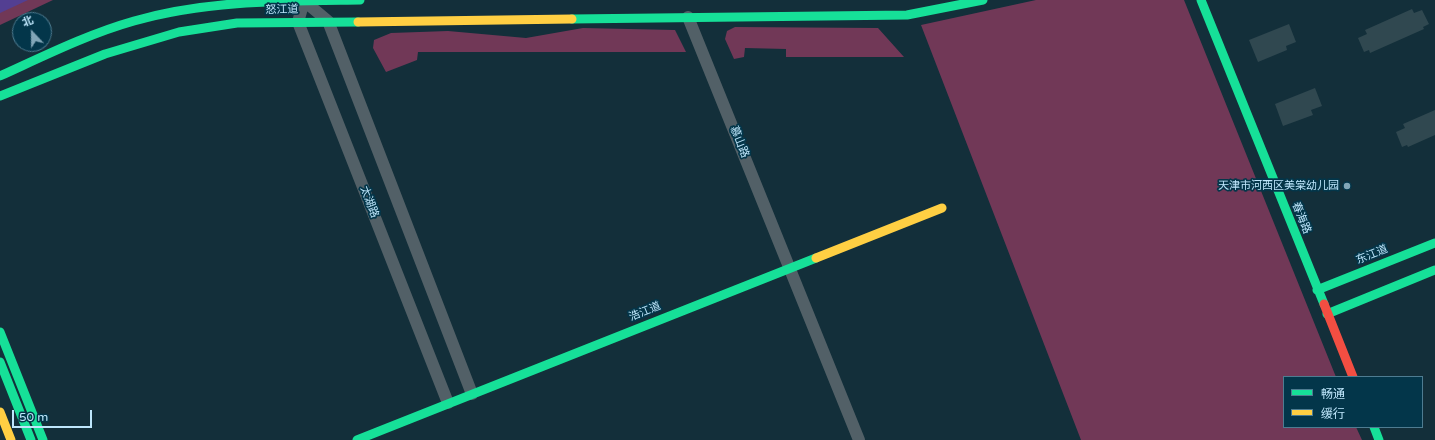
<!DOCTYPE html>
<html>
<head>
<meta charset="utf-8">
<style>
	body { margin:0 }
	#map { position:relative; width:1435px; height:440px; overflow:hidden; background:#132f3a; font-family:"Varela Round","Noto Sans SC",sans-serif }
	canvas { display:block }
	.legend { position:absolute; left:1283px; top:376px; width:140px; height:52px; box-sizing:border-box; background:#03364a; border:1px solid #4e7c91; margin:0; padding:5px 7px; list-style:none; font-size:12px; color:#bee6fb }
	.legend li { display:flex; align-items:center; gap:8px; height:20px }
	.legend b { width:20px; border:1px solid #4e7c91 }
	.north { position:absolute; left:12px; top:12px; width:40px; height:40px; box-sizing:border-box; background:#03364a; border:1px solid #4e7c91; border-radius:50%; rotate:338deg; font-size:11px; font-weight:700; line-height:16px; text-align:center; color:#bee6fb }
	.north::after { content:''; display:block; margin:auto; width:14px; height:18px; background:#82a6b7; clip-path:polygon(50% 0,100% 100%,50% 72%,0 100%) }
	.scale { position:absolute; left:12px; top:410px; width:80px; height:18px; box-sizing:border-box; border:2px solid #bee6fb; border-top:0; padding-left:5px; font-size:12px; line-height:14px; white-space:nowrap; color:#bee6fb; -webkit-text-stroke:3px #03364a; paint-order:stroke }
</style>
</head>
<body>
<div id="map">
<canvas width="1435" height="440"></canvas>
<ul class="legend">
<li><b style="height:5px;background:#16e098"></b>畅通</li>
<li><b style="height:5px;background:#ffcf43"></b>缓行</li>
</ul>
<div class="north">北</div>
<div class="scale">50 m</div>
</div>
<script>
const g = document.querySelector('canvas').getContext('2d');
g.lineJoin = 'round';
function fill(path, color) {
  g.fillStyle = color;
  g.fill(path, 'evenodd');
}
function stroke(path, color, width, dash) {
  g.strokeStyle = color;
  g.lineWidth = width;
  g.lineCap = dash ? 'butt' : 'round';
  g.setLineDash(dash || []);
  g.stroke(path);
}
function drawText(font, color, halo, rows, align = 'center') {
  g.font = font + ' "Varela Round","Noto Sans SC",sans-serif';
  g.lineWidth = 3.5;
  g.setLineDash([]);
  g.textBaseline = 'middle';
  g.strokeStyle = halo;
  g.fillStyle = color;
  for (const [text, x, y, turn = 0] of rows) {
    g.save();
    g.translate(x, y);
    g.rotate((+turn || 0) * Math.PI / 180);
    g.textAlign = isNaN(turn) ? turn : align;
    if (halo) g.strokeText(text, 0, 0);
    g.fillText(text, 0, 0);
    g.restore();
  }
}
const green = new Path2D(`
	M 0,0 L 53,0 L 0,25 Z
	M 1036,0 L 1184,0 L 1336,377 L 1284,377 L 1284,427 L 1356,427 L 1362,440 L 1081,440 L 921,25 Z
	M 735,27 L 878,28 L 904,57 L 786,57 L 786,49 L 745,48 L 744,57 L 734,59 L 725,39 L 727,31 Z
	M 583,28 L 675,30 L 686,52 L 418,52 L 417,60 L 386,72 L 373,48 L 374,40 L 391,33 L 448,31 L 526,38 Z`);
const water = new Path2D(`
	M 0,0 L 28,0 L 0,13 Z`);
const building = new Path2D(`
	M 1412,9 L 1414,13 L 1422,10 L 1429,24 L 1423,27 L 1424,29 L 1370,53 L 1369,50 L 1364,52 L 1358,38 L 1367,34 L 1365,30 Z
	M 1289,24 L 1296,42 L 1286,46 L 1287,50 L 1258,62 L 1249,40 Z
	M 1315,88 L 1322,106 L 1311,110 L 1313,115 L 1283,126 L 1275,104 Z
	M 1435,110 L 1435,135 L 1408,147 L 1407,145 L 1402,147 L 1396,132 L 1405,128 L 1403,124 Z`);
const street = new Path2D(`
	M 688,17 L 859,440
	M 448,403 L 298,22 L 304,1 L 328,21 L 472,394`);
const fast = new Path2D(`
	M 1201,0 L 1324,304
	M 572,19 L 907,15 L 983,0
	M 0,76 C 44,56 88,34 134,21 C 207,0 285,1 360,0
	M 0,96 L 105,54 L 179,32 L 237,23 L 358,22
	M 1317,290 L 1435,243
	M 1327,314 L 1435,270
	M 0,332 L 43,440
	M 0,362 L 31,440
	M 1374,427 L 1379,440
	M 357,440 L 816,258`);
const slow = new Path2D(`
	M 358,22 L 572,19
	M 816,258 L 942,208
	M 0,412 L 11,440`);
const jam = new Path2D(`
	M 1324,304 L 1353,377`);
const markers = [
	[1347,186,4,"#82a6b7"]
];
const streetNames = [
	["怒江道",282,10,-1],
	["慕山路",739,142,68],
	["太湖路",369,202,69],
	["春海路",1301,218,68],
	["东江道",1372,255,-22],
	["浩江道",645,312,-22]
];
const poiNames = [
	["天津市河西区美棠幼儿园",1339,186]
];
fill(green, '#713857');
fill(water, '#533f92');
fill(building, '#304850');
stroke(street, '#526067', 12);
stroke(fast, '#16e098', 9);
stroke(slow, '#ffcf43', 9);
stroke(jam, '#f24e42', 9);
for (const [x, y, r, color] of markers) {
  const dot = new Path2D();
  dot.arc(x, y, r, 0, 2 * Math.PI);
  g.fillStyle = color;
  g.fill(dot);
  stroke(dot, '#03364a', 1.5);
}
drawText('11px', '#bee6fb', '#03364a', streetNames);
drawText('11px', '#bee6fb', '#03364a', poiNames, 'right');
</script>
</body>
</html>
